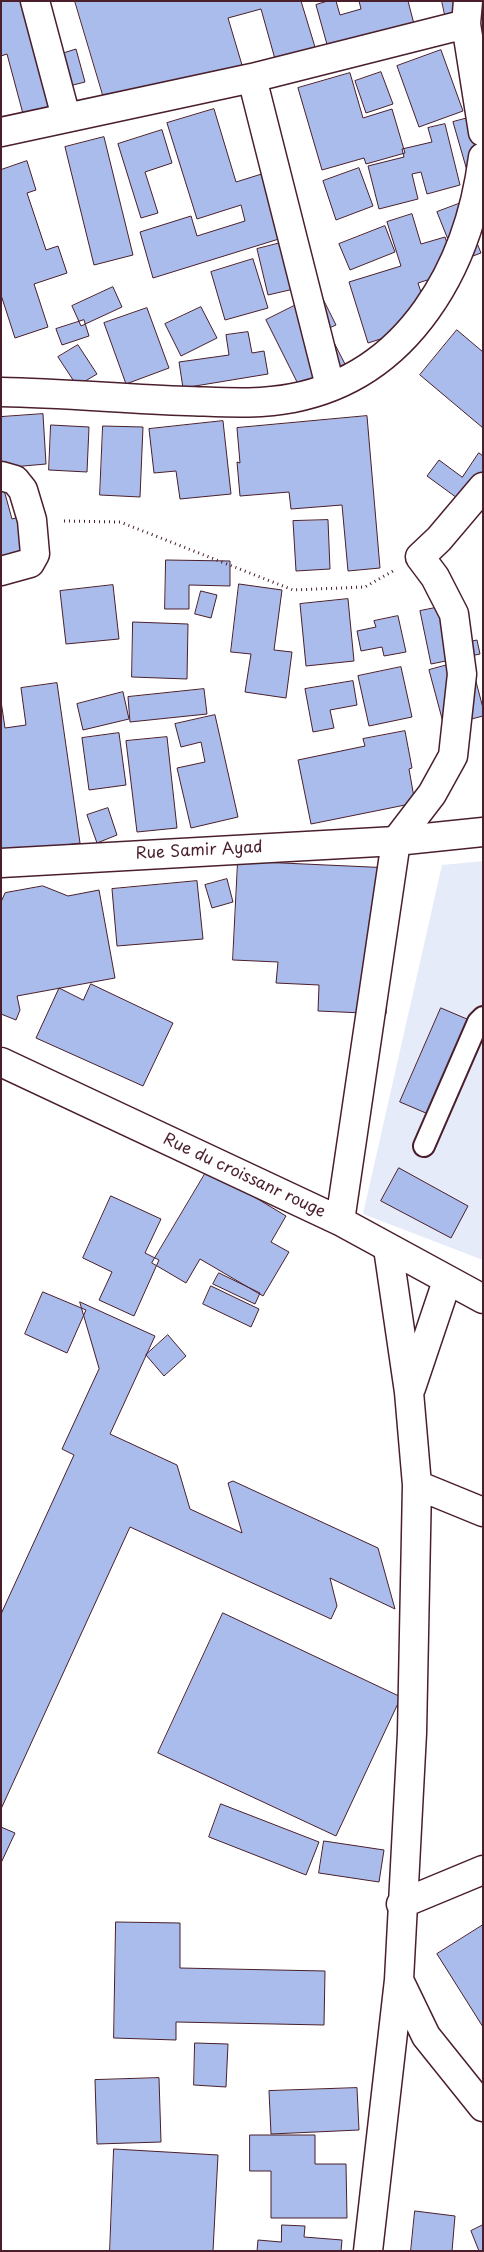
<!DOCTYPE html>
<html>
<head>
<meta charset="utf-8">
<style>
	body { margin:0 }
	#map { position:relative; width:484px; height:2252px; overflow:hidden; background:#fff; font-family:"Playpen Sans",sans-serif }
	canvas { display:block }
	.frame { position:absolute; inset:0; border:2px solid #4a1f2b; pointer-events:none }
</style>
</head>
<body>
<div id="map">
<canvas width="484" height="2252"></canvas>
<div class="frame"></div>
</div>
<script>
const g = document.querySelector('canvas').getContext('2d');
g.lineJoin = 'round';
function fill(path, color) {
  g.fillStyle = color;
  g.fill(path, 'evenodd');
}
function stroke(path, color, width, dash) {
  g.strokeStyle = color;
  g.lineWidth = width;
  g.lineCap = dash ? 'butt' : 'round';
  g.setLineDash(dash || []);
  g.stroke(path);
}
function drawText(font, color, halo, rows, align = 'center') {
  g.font = font + ' "Playpen Sans",sans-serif';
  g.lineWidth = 4;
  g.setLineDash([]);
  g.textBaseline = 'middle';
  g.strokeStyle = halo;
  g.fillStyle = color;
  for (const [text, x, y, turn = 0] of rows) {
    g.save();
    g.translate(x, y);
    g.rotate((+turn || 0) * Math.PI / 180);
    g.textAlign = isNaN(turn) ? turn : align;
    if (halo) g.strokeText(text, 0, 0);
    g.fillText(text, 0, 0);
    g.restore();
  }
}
const built = new Path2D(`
	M 483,861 L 483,1260 L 363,1214 L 442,865 Z`);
const building = new Path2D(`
	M 1,1 L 46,1 L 60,54 L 76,49 L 85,82 L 65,87 L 72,113 L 26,125 L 7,54 L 1,56 Z
	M 75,1 L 301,1 L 315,47 L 275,59 L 261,9 L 228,18 L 242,65 L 106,105 Z
	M 328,1 L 336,1 L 340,15 L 361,9 L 359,1 L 408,1 L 414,24 L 328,48 L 316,5 Z
	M 442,1 L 483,1 L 483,5 L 445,15 Z
	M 441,50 L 463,111 L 419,127 L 397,66 Z
	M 381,72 L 393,104 L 366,113 L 355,81 Z
	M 350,73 L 363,118 L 392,109 L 405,153 L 366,164 L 364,158 L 322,170 L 298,88 Z
	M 214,109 L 236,182 L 284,167 L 295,234 L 153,278 L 140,232 L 191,216 L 197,236 L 245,221 L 241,205 L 197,219 L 167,123 Z
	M 483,114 L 483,177 L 470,181 L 453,122 Z
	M 445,124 L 460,185 L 427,194 L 421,172 L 412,174 L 418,199 L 379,209 L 368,166 L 404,157 L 402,149 L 432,142 L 428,128 Z
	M 162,130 L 172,163 L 145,172 L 158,213 L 141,218 L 118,144 Z
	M 104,137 L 133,255 L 94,265 L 65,147 Z
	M 27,161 L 36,190 L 27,193 L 46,250 L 58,246 L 67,273 L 34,284 L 48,327 L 15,338 L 1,295 L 1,170 Z
	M 359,168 L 373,206 L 336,220 L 323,181 Z
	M 461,203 L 481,253 L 457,262 L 437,212 Z
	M 412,214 L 421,244 L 445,237 L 456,271 L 418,283 L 431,323 L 368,343 L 349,282 L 401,266 L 387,222 Z
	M 385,226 L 395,252 L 350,270 L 339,244 Z
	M 300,238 L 311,285 L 268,295 L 257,249 Z
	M 253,259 L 268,308 L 225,320 L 211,272 Z
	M 113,287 L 122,307 L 81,326 L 72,306 Z
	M 320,293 L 336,325 L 327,329 L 345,364 L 299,386 L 266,320 Z
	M 201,307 L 217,338 L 181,356 L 165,324 Z
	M 147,308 L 169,368 L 126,384 L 104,323 Z
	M 84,320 L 89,336 L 62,345 L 56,329 Z
	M 457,330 L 483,352 L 483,428 L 420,375 Z
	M 248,332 L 252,353 L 264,351 L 268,374 L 183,388 L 179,362 L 229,355 L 226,335 Z
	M 78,345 L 97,374 L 77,386 L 58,357 Z
	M 43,414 L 46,464 L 1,468 L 1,417 Z
	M 367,416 L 380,568 L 348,571 L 342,505 L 291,509 L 289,492 L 240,496 L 237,462 L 240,463 L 237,428 Z
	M 223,421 L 231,494 L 180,499 L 176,471 L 154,473 L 149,429 Z
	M 51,425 L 89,427 L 87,472 L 49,470 Z
	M 103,426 L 143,427 L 140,497 L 100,495 Z
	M 479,453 L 483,456 L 483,486 L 468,506 L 427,476 L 439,460 L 462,477 Z
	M 4,490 L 12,519 L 35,512 L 44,544 L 1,556 L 1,491 Z
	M 328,520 L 330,569 L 296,571 L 293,521 Z
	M 166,560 L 230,561 L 230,586 L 189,585 L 189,609 L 165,609 Z
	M 239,584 L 282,590 L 274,650 L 292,652 L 286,698 L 245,692 L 251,654 L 231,652 Z
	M 113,585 L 119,639 L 66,644 L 60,591 Z
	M 201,591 L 217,595 L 211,618 L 195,614 Z
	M 348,599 L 354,661 L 306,666 L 300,604 Z
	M 445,606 L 453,645 L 477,640 L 480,654 L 431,664 L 420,611 Z
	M 398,616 L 406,652 L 384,656 L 382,647 L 361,651 L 357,631 L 376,627 L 374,621 Z
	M 133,622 L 188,624 L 187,679 L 132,677 Z
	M 470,659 L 483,708 L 483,716 L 444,726 L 429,670 Z
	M 401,667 L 412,717 L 369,726 L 358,676 Z
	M 353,681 L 357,705 L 330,710 L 334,728 L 313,732 L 305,689 Z
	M 57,683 L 80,843 L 1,854 L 1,701 L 5,728 L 26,725 L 21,688 Z
	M 204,689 L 207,714 L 130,722 L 128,697 Z
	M 123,692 L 129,719 L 83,730 L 77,704 Z
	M 215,715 L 238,817 L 191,828 L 177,768 L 205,762 L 201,742 L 181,747 L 175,724 Z
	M 405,731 L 412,768 L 409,769 L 415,803 L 311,824 L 298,760 L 365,746 L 363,739 Z
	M 119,733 L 126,785 L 89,790 L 82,738 Z
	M 167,737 L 177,828 L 137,832 L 126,741 Z
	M 108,808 L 117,835 L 97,843 L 87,815 Z
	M 238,861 L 392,868 L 386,1014 L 318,1011 L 319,985 L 276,983 L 278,962 L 233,960 Z
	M 227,879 L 233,902 L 212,908 L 205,885 Z
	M 197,881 L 203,939 L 117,946 L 112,889 Z
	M 43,886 L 68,896 L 99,890 L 115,978 L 17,996 L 20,1010 L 16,1020 L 1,1014 L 1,902 L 5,893 Z
	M 91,984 L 173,1023 L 143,1086 L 36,1038 L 59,988 L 83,1000 Z
	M 441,1008 L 481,1025 L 440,1119 L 400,1102 Z
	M 399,1168 L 468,1206 L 451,1238 L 381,1201 Z
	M 208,1169 L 286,1216 L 271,1242 L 289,1252 L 263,1296 L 200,1259 L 186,1283 L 152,1263 Z
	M 111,1196 L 161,1219 L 145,1253 L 159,1260 L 134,1316 L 99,1300 L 112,1272 L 83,1258 Z
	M 219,1273 L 260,1293 L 255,1304 L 213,1284 Z
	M 211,1286 L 259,1309 L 251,1327 L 203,1304 Z
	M 43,1292 L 86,1310 L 67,1353 L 25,1334 Z
	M 80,1302 L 155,1336 L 110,1434 L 177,1465 L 190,1509 L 242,1533 L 228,1483 L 233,1481 L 378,1548 L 395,1609 L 330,1578 L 337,1606 L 331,1619 L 130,1527 L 1,1809 L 1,1614 L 74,1455 L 62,1449 L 99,1369 Z
	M 168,1335 L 186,1356 L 164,1376 L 146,1355 Z
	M 223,1613 L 401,1697 L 336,1836 L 158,1753 Z
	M 221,1804 L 319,1842 L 306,1875 L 209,1837 Z
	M 1,1827 L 15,1833 L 1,1863 Z
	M 324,1841 L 384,1850 L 379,1882 L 319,1873 Z
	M 116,1922 L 180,1923 L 180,1968 L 325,1971 L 324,2025 L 176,2022 L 176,2040 L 114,2038 Z
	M 483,1925 L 483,2027 L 437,1954 Z
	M 195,2043 L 228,2044 L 226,2087 L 194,2085 Z
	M 159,2078 L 161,2142 L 97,2144 L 95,2080 Z
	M 357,2088 L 359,2130 L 271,2134 L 269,2091 Z
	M 250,2135 L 315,2135 L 315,2164 L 346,2164 L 347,2218 L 271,2218 L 271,2171 L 250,2171 Z
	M 114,2149 L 218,2155 L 213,2251 L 110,2251 Z
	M 415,2211 L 455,2216 L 452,2251 L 411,2251 Z
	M 282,2225 L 305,2226 L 304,2237 L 342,2240 L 341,2251 L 257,2251 L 258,2240 L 281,2242 Z
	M 483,2225 L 483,2251 L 479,2251 L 471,2231 Z`);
const path = new Path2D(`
	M 64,521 L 120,522 L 293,590 L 365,587 L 393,571`);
const service = new Path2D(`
	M 424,1146 L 478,1022 L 483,1017`);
const minor = new Path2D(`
	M 35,1 L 66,117
	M 468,1 L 466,24 L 483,132
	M 252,78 L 330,386
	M 1,132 L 252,78 L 466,24
	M 1,392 C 63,393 125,399 187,401 C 222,402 258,405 293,398 C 410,375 469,266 483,157
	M 1,476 L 15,480 L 23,490 L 32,520 L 35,554 L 30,563 L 1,571
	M 396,841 L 432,794 L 453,756 L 462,674 L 454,614 L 435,577 L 420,557 L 439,539 L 483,487
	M 411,1388 L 447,1281
	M 417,1485 L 483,1512
	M 401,1904 L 483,1870
	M 399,1980 L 426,2036 L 483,2107
	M 368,2251 L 399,1980 L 412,1733 L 417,1485 L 409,1392 L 388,1248`);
const tertiary = new Path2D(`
	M 1,1062 L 340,1221 L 483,1299
	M 340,1221 L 396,841`);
const secondary = new Path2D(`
	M 1,863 L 396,841 L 483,832`);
const streetNames = [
	["Rue Samir Ayad",199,851,-3],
	["Rue du croissanr rouge",244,1176,25]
];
fill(built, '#e6ebf9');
fill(building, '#aabceb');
stroke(building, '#4a1f2b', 1);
stroke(service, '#4a1f2b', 24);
stroke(minor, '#4a1f2b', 31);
stroke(tertiary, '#4a1f2b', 31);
stroke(secondary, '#4a1f2b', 31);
stroke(path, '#4a1f2b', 3, [1, 4]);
stroke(service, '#fff', 20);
stroke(minor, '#fff', 28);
stroke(tertiary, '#fff', 28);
stroke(secondary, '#fff', 28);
drawText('16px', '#4a1f2b', '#fff', streetNames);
</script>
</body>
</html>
